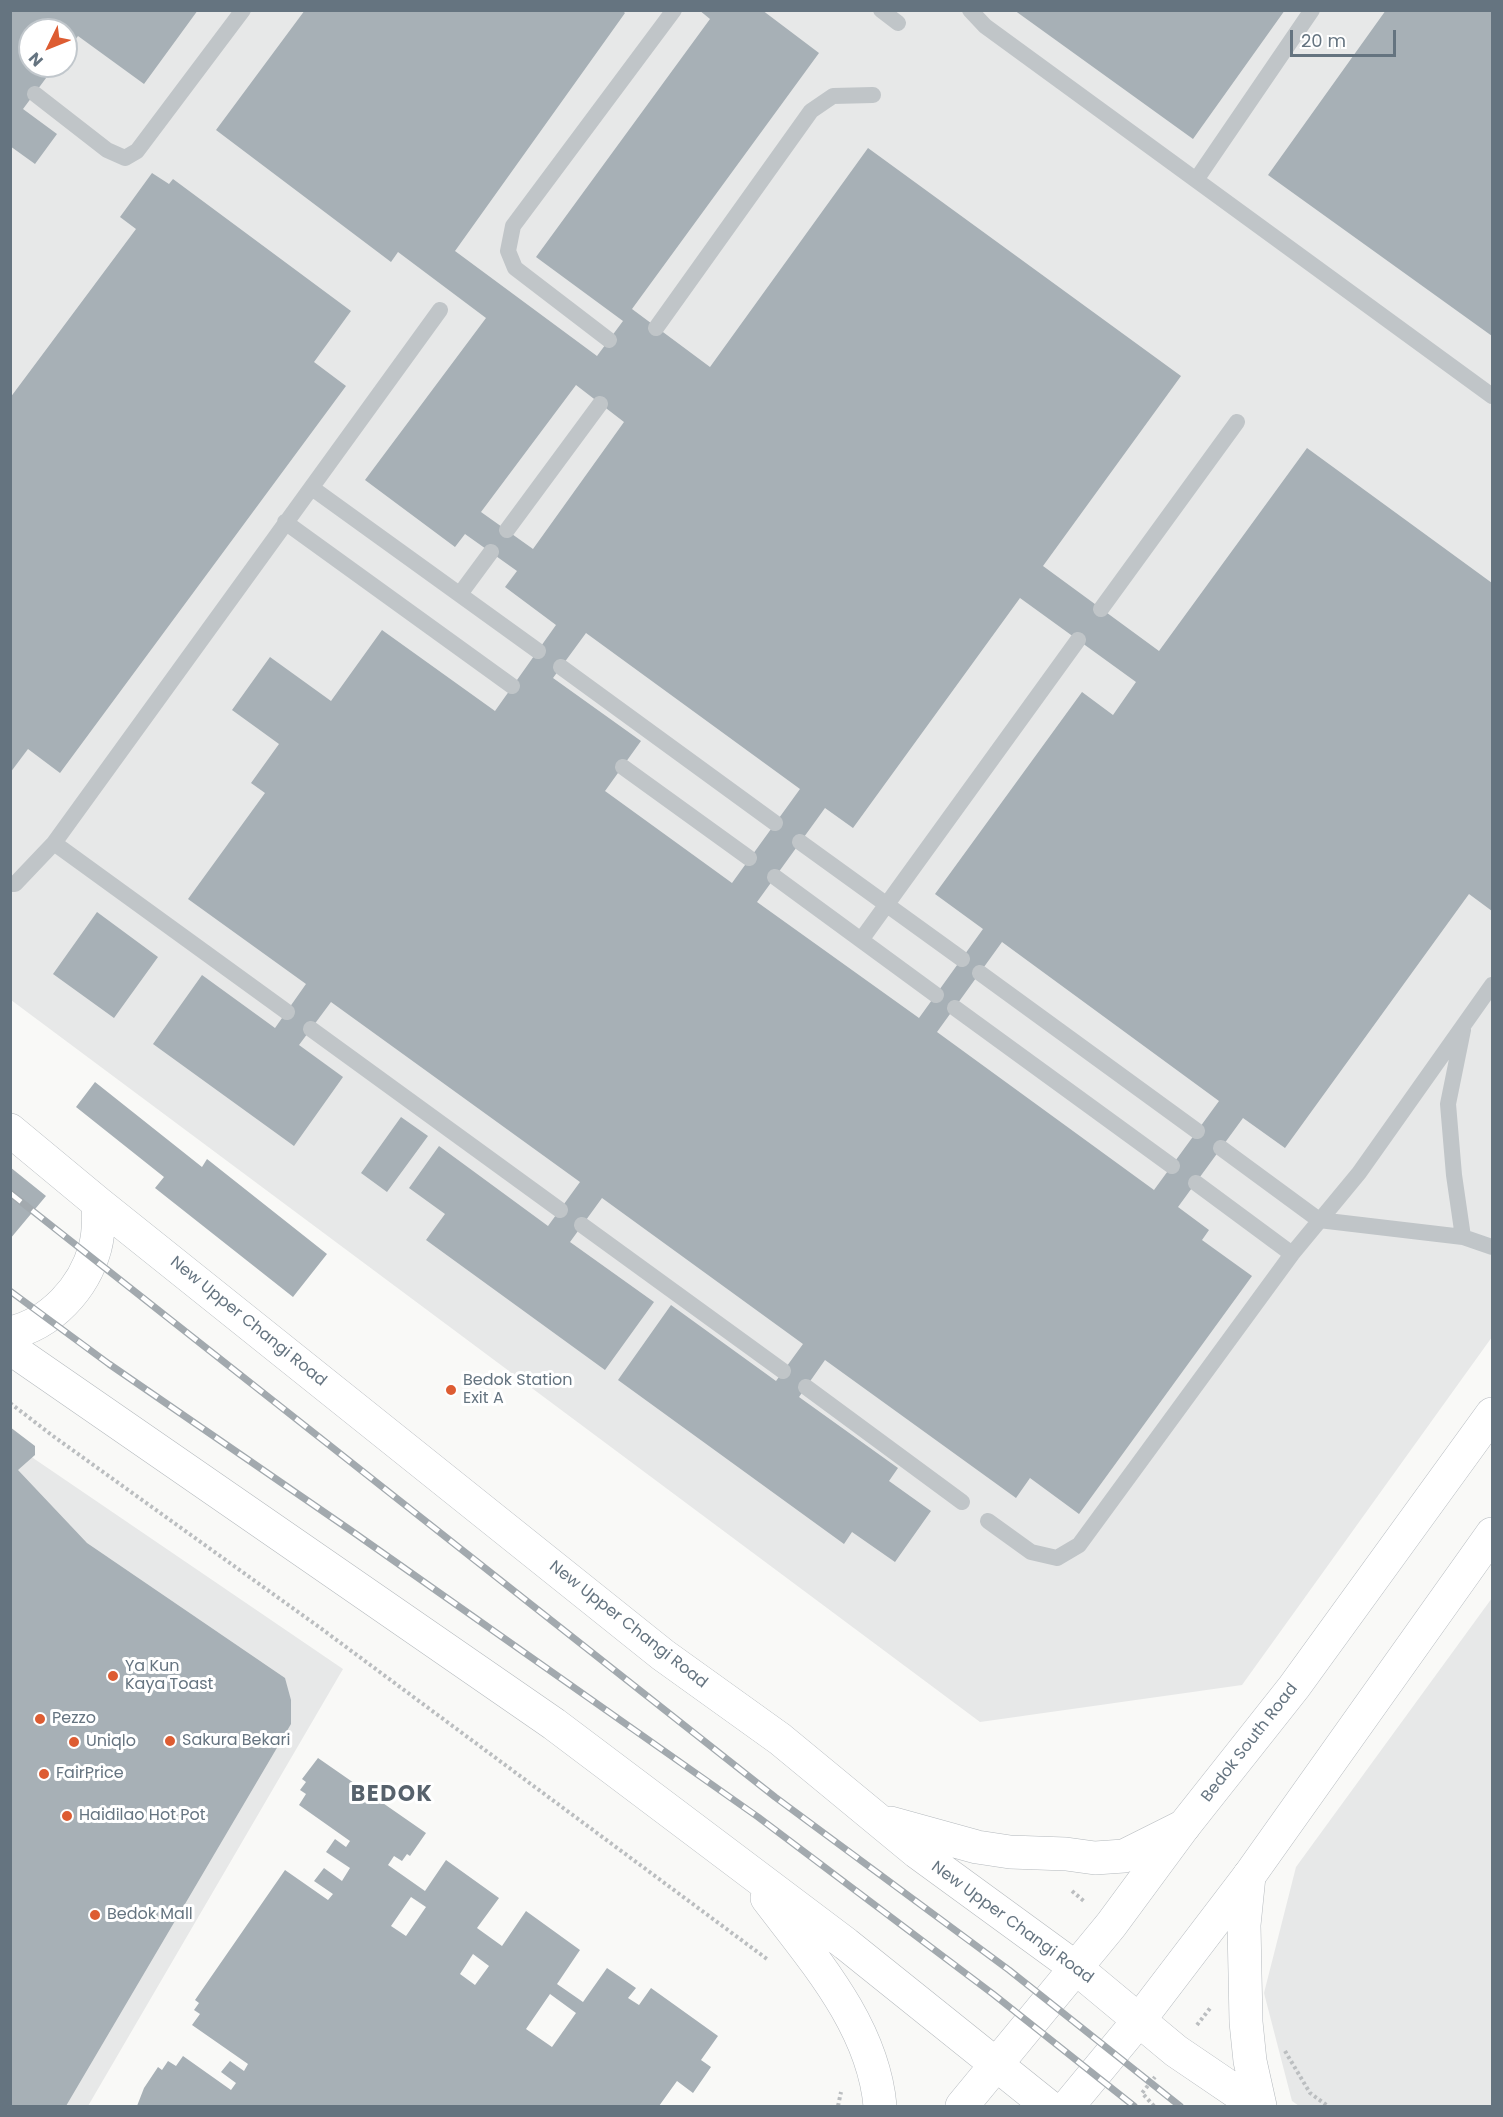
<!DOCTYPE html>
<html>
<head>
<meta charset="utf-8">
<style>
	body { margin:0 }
	#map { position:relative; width:1503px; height:2117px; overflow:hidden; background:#f9f9f7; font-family:Poppins,sans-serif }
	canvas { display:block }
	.frame { position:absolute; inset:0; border:12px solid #657480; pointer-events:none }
	.north { position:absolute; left:18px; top:18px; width:60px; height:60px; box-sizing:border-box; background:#fff; border:2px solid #c1c7cc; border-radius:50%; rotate:227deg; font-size:16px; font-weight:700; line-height:24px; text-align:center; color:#657480 }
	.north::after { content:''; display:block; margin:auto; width:21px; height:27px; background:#dd5c32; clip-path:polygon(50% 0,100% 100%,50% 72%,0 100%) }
	.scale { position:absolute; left:1290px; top:30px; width:106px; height:27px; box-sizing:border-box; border:3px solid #657480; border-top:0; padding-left:8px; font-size:18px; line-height:21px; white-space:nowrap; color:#657480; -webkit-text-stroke:4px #fff; paint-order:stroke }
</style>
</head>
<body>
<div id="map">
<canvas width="1503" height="2117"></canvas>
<div class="frame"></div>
<div class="north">N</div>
<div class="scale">20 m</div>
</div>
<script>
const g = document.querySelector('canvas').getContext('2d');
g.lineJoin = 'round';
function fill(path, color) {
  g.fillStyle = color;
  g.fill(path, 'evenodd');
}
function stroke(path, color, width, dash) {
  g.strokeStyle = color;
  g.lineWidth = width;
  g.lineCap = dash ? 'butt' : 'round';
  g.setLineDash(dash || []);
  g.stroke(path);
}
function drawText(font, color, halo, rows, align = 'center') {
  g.font = font + ' Poppins,sans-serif';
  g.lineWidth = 6;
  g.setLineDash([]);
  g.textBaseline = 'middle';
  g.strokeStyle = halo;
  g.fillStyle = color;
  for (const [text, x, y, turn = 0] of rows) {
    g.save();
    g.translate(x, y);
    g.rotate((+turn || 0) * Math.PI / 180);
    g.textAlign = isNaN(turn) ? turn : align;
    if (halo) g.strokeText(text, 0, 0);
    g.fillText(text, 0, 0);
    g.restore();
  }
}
const built = new Path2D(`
	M 11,11 L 1492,11 L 1492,1337 L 1242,1685 L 980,1722 L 11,1000 ZM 30,30 L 66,30 L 66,66 L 30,66 Z
	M 11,1443 L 343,1669 L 88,2106 L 11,2106 Z
	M 1492,1598 L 1492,2106 L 1299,2106 L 1292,2101 L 1264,1993 L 1296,1867 Z`);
const building = new Path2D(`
	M 10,10 L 198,10 L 144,84 L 78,36 L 66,52 L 66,30 L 30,30 L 30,66 L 55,66 L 23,109 L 57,134 L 35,164 L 10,146 Z
	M 305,10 L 622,10 L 625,13 L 455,251 L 597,356 L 623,321 L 536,257 L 710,19 L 699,10 L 762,10 L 819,53 L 632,309 L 710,367 L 868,148 L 1181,376 L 1043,566 L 1159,651 L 1307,448 L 1492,583 L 1492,911 L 1469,894 L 1285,1148 L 1243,1118 L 1178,1207 L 1209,1230 L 1202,1240 L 1252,1276 L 1079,1514 L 1030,1478 L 1016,1498 L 825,1360 L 799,1397 L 898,1468 L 889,1481 L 931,1511 L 895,1562 L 852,1532 L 844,1544 L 618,1380 L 671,1305 L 776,1381 L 803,1344 L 602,1198 L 570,1242 L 654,1302 L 605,1370 L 426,1240 L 445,1214 L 409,1188 L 439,1146 L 548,1226 L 580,1182 L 331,1002 L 299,1045 L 343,1077 L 294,1146 L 153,1044 L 202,975 L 275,1028 L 306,984 L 188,899 L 265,793 L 251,783 L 279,744 L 232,710 L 270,657 L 331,701 L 382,630 L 495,711 L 556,625 L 505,587 L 517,571 L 465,534 L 455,547 L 365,480 L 486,318 L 398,252 L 391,262 L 216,130 ZM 576,385 L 624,422 L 533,549 L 481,512 ZM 1020,598 L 1136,682 L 1113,715 L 1082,692 L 935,894 L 983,929 L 919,1018 L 757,902 L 825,808 L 853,828 ZM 586,633 L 800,789 L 732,883 L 605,791 L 641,741 L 553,678 ZM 1002,942 L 1219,1101 L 1154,1190 L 937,1032 Z
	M 1014,10 L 1285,10 L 1193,139 Z
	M 1386,10 L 1492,10 L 1492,336 L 1268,175 Z
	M 152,173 L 169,184 L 173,179 L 351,311 L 314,362 L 346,386 L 60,773 L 28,749 L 10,773 L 10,398 L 136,229 L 120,217 Z
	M 97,912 L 158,957 L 114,1018 L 53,974 Z
	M 95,1082 L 202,1167 L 207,1159 L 327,1254 L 293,1297 L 155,1188 L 164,1177 L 76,1107 Z
	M 401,1117 L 428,1136 L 387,1192 L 361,1173 Z
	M 10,1167 L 46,1196 L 10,1239 Z
	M 10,1427 L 35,1446 L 35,1455 L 18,1470 L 87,1543 L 285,1678 L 291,1700 L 291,1724 L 66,2106 L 10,2106 Z
	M 318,1758 L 426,1833 L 410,1856 L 407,1854 L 402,1861 L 394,1856 L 388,1865 L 425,1891 L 446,1860 L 499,1898 L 477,1928 L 502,1946 L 526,1911 L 580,1950 L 557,1984 L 583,2002 L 607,1968 L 636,1988 L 628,1998 L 639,2005 L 651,1988 L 718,2036 L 701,2060 L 711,2067 L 693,2093 L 677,2081 L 659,2106 L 137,2106 L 144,2088 L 158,2067 L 162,2070 L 168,2061 L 176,2066 L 183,2056 L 231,2090 L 236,2083 L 221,2072 L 230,2061 L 244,2071 L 248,2064 L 192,2025 L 200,2014 L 194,2010 L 199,2003 L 195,2000 L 285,1870 L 328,1900 L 333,1894 L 314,1881 L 324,1868 L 342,1881 L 350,1868 L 326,1852 L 335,1839 L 346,1847 L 350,1841 L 299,1805 L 306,1794 L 300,1790 L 306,1782 L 302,1779 ZM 411,1897 L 426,1907 L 406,1936 L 391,1926 ZM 473,1954 L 489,1966 L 475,1985 L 460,1974 ZM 550,1994 L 576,2013 L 552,2047 L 526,2029 Z`);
const path = new Path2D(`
	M 10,1403 L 53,1436 L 315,1624 L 767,1959
	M 1072,1891 L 1085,1902
	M 1197,2025 L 1211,2007
	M 1285,2051 L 1310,2093 L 1328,2106
	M 838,2106 L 841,2092
	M 1154,2106 L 1142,2093 L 1155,2077`);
const service = new Path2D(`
	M 881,10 L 898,23
	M 970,10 L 985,26 L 1492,396
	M 35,94 L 107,150 L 125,158 L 137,151 L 243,10
	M 1196,180 L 1312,10
	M 656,328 L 811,111 L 833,96 L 873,95
	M 609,340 L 515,268 L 508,251 L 513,226 L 674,10
	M 312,488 L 538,651
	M 285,522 L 512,686
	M 507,530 L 600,404
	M 460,594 L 491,552
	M 1101,609 L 1237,422
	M 561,667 L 775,823
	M 623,767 L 749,858
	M 800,842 L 962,959
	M 54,843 L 287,1012
	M 775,877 L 936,995
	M 10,884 L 15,884 L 54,843 L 440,310
	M 861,940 L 1078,640
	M 980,973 L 1197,1131
	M 955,1008 L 1172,1166
	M 311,1029 L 560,1210
	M 1463,1030 L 1448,1104 L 1454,1175 L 1463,1237
	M 1221,1148 L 1319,1220 L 1463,1237 L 1492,1247
	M 1196,1183 L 1292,1254
	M 582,1225 L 783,1371
	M 806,1387 L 962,1502
	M 988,1521 L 1031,1552 L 1057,1558 L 1079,1545 L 1292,1254 L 1359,1173 L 1492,985`);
const secondary = new Path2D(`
	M 962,2106 L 1111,1925 L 1184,1826 L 1294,1687 L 1492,1414
	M 1068,2106 L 1140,2019 L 1249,1876 L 1492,1534`);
const primary = new Path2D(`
	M 10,1130 L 98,1203 L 663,1655 L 780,1739 L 917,1852 L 1076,1968 L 1176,2051 L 1257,2106
	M 10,1333 C 51,1324 84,1288 95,1248 C 99,1233 99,1218 98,1203
	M 10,1348 L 554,1724 L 846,1944 L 1048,2106
	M 890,1823 L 977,1847 L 1010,1852 L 1066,1854 L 1095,1858 L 1124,1856 L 1184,1826
	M 1249,1876 L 1244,1925 L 1246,2022 L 1250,2061 L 1260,2106
	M 767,1898 C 814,1960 873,2026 880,2106`);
const rail = new Path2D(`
	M 10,1193 L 775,1797 L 1009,1970 L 1180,2106
	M 10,1291 L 109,1364 L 353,1532 L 758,1817 L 993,1994 L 1134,2106`);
const markers = [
	[451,1390,6,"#dd5c32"],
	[113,1676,6,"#dd5c32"],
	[40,1719,6,"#dd5c32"],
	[170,1741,6,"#dd5c32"],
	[74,1742,6,"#dd5c32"],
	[44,1774,6,"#dd5c32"],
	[67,1816,6,"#dd5c32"],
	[95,1915,6,"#dd5c32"]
];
const streetNames = [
	["New Upper Changi Road",248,1322,39],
	["New Upper Changi Road",628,1625,38],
	["Bedok South Road",1250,1743,-52],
	["New Upper Changi Road",1012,1923,36]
];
const poiNames = [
	["Bedok Station",463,1381],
	["Exit A",463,1399],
	["Ya Kun",125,1667],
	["Kaya Toast",125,1685],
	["Pezzo",52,1719],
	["Sakura Bekari",182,1741],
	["Uniqlo",86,1742],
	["FairPrice",56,1774],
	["Haidilao Hot Pot",79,1816],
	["Bedok Mall",107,1915]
];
const districtNames = [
	["BEDOK",392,1795]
];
fill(built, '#e7e8e8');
fill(building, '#a7b0b6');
stroke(secondary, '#b5babf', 34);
stroke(primary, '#b4b9bd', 34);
stroke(path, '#bbbec0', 4, [3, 3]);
stroke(service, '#c0c5c8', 16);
stroke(secondary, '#fff', 33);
stroke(primary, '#fff', 33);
stroke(rail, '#a2a9ae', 7);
stroke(rail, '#fff', 4.5, [14]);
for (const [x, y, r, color] of markers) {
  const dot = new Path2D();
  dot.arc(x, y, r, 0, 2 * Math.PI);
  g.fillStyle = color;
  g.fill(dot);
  stroke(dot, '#fff', 2);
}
drawText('16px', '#657480', '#fff', streetNames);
drawText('16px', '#657480', '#fff', poiNames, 'left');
g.letterSpacing = '1.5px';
drawText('bold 22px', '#57626c', '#fff', districtNames);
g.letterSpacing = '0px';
</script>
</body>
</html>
